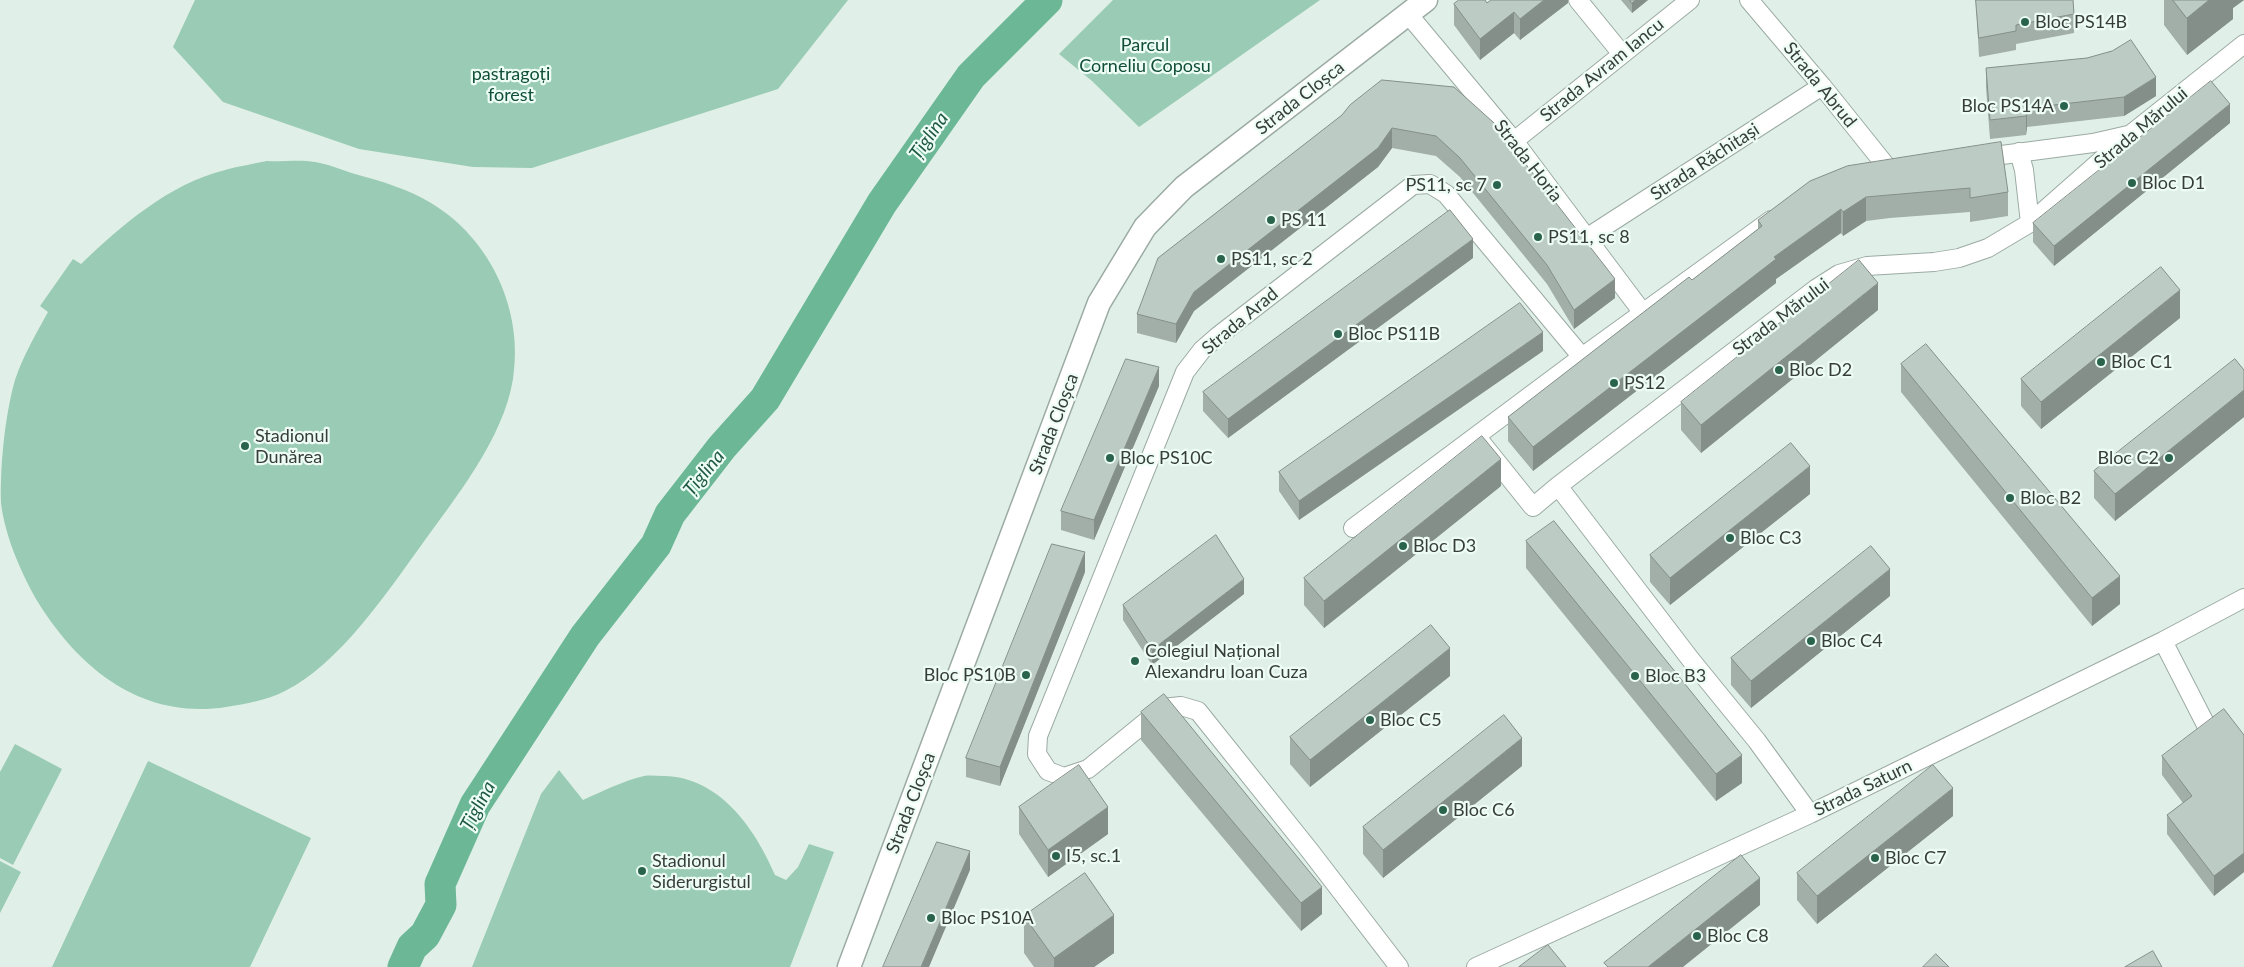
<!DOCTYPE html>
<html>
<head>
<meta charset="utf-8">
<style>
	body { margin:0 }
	canvas { display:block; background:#e0f0e8 }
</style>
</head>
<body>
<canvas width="2244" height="967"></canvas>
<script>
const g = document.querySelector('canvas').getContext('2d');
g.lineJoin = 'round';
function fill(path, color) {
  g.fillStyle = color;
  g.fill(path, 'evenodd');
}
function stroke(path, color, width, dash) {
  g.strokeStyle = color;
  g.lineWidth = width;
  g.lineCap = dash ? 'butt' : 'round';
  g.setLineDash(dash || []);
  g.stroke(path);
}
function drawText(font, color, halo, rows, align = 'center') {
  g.font = font + ' Lato,sans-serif';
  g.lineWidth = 4.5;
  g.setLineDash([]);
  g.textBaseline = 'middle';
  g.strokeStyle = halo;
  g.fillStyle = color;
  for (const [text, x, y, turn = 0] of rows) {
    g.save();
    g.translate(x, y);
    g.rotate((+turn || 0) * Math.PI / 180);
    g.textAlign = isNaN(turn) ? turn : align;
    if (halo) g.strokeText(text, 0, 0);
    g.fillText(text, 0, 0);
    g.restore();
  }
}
const green = new Path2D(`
	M 195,0 L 848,0 L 778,89 L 532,168 L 473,167 L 359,149 L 223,102 L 173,47 Z
	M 1113,0 L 1320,0 L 1139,127 L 1092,81 L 1059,54 Z
	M 267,161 C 282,162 300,159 315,162 C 328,164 342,170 355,174 C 381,181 408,189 431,203 C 491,239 524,311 513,379 C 503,440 455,498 420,547 C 386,594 339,664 285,691 C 267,700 246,704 226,707 C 141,720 78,668 36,599 C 20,570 5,536 1,503 C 0,466 5,415 15,380 C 23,356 36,334 48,312 L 40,306 L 73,259 L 81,264 C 122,225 169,184 225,170 C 239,166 253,164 267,161 Z
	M 15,744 L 62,769 L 13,865 L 0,858 L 0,772 Z
	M 148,761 L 311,838 L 250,967 L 52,967 Z
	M 559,770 L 583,800 C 603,791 623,781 644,776 C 650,775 657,776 664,776 C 719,777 755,828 775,875 L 786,880 L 798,867 L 809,844 L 834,852 L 790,967 L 472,967 L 541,794 Z
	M 0,861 L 21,872 L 0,913 Z`);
const river = new Path2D(`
	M 403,967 L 412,947 L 425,935 L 441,905 L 440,884 L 475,805 L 585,636 L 656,545 L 670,514 L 722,447 L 765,399 L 882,203 L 971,76 L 1047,0`);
const minor = new Path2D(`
	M 1578,0 L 1622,54
	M 1749,0 L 1822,86 L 1891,172
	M 1408,14 L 1514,141 L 1643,313
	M 1514,141 L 1690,0
	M 2019,152 L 2024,170 L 2030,223
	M 1979,158 L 2093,143 L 2128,135
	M 1588,237 L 1822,86
	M 1476,436 L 1533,507 L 1558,486 L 1817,288 L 1839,274 L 1867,266 L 1934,262 L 1959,258 L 1988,248 L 2030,223 L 2131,134 L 2244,44
	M 1558,486 L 1691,660 L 1757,741 L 1810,814
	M 1353,528 L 1582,357 L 1771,220
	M 2163,641 L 2206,725
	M 1399,967 L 1310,851 L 1198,711 L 1181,706 L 1163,708 L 1088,769 L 1064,777 L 1048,771 L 1037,754 L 1038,736 L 1185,372 L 1202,350 L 1218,336 L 1413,185 L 1430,184 L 1446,194 L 1582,357
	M 1476,967 L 1810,814 L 2163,641 L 2244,598`);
const major = new Path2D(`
	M 849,967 L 1099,303 L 1145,227 L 1184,187 L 1426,0`);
const wall = new Path2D(`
	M 1621,0 L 1648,0 L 1632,13 Z
	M 1976,0 L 2073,0 L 2074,14 L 2074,33 L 2016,44 L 2016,50 L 1979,57 Z
	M 2164,0 L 2244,0 L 2233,8 L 2233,19 L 2187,55 L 2164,25 Z
	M 1487,3 L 1568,3 L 1520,40 L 1514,33 L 1480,60 L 1454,25 L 1454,4 Z
	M 1986,68 L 2156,96 L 2124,116 L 2027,127 L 2026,135 L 1990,139 L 1986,87 Z
	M 1382,80 L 1615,298 L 1574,329 L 1547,284 L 1460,177 L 1436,156 L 1392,148 L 1378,167 L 1194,311 L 1176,343 L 1137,333 L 1137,314 L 1342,115 Z
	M 2230,123 L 2054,266 L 2033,242 L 2033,223 Z
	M 1847,166 L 2008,192 L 2008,216 L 1970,222 L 1970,212 L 1890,218 L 1866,221 L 1843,236 L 1841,233 L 1776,279 L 1776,283 L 1533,471 L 1508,441 L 1508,417 L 1692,280 L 1758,229 L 1758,220 Z
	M 1473,258 L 1228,438 L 1203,411 L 1203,392 Z
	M 1878,310 L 1701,453 L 1681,430 L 1681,402 Z
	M 2180,318 L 2041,429 L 2021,406 L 2021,379 Z
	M 1543,351 L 1299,520 L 1279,491 L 1279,472 Z
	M 1901,364 L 2120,604 L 2092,626 L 1901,392 Z
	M 2244,370 L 2244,417 L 2115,521 L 2094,498 L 2094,471 Z
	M 1159,386 L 1094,540 L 1061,530 L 1061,511 Z
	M 1501,486 L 1324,628 L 1304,605 L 1304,578 Z
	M 1810,494 L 1670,605 L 1650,582 L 1650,555 Z
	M 1526,541 L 1742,783 L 1716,801 L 1526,568 Z
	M 1085,572 L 1000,786 L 966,777 L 966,758 Z
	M 1244,594 L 1152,665 L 1123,620 L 1123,605 Z
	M 1890,596 L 1751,708 L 1731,685 L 1731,658 Z
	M 1450,676 L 1310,787 L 1290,764 L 1290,737 Z
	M 1141,712 L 1322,914 L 1301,931 L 1141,740 Z
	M 2244,735 L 2244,872 L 2214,896 L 2167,834 L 2167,815 L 2183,803 L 2162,775 L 2162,756 Z
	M 1522,766 L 1383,878 L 1363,854 L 1363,827 Z
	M 1019,807 L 1108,834 L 1048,877 L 1019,834 Z
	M 1953,816 L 1817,924 L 1797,900 L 1797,873 Z
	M 1024,916 L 1114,953 L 1094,967 L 1034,967 L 1024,953 Z`);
const shadedWall = new Path2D(`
	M 1544,0 L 1568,0 L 1568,3 L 1520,40 L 1520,19 Z
	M 1636,0 L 1648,0 L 1632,13 L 1632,3 Z
	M 2209,0 L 2244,0 L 2233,8 L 2233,19 L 2187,55 L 2187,18 Z
	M 1514,12 L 1514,33 L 1480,60 L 1480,39 Z
	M 2156,77 L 2156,96 L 2124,116 L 2124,97 Z
	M 2230,104 L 2230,123 L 2054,266 L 2054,246 Z
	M 2027,108 L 2027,127 L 2026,135 L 2026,116 Z
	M 1392,128 L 1392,148 L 1378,167 L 1194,311 L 1176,343 L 1176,324 L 1194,292 Z
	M 1866,197 L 1866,221 L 1843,236 L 1843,212 Z
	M 1841,209 L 1841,233 L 1776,279 L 1776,283 L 1533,471 L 1533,447 L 1774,257 Z
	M 1473,239 L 1473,258 L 1228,438 L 1228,419 Z
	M 1615,279 L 1615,298 L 1574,329 L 1574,310 Z
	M 1878,283 L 1878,310 L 1701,453 L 1701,425 Z
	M 2180,290 L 2180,318 L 2041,429 L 2041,402 Z
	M 1543,332 L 1543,351 L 1299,520 L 1299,501 Z
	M 1159,367 L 1159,386 L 1094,540 L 1094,520 Z
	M 2244,390 L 2244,417 L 2115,521 L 2115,494 Z
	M 1501,459 L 1501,486 L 1324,628 L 1324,601 Z
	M 1810,466 L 1810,494 L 1670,605 L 1670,578 Z
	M 1085,552 L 1085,572 L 1000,786 L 1000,767 Z
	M 1890,569 L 1890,596 L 1751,708 L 1751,681 Z
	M 2120,576 L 2120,604 L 2092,626 L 2092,598 Z
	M 1244,579 L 1244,594 L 1152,665 L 1152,650 Z
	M 1450,648 L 1450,676 L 1310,787 L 1310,760 Z
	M 1522,738 L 1522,766 L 1383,878 L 1383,850 Z
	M 1742,755 L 1742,783 L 1716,801 L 1716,774 Z
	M 1953,788 L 1953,816 L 1817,924 L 1817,896 Z
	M 1108,807 L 1108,834 L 1048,877 L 1048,850 Z
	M 970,851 L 970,870 L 929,967 L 921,967 Z
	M 2244,853 L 2244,872 L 2214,896 L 2214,876 Z
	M 1760,878 L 1760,905 L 1683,967 L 1648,967 Z
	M 1322,887 L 1322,914 L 1301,931 L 1301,903 Z
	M 1114,915 L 1114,953 L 1094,967 L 1054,967 L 1054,958 Z`);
const building = new Path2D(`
	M 1459,0 L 1485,0 L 1487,3 L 1491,0 L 1544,0 L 1520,19 L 1514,12 L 1480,39 L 1454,4 Z
	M 1630,0 L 1636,0 L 1632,3 Z
	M 1976,0 L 2073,0 L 2074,14 L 2016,25 L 2016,31 L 1979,38 Z
	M 2173,0 L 2209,0 L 2187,18 Z
	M 2131,40 L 2156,77 L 2124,97 L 2027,108 L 2026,116 L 1990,120 L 1986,68 L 2087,58 L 2112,51 Z
	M 1382,80 L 1454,87 L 1493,122 L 1615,279 L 1574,310 L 1547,265 L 1460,158 L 1436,136 L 1392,128 L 1378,148 L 1194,292 L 1176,324 L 1137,314 L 1158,258 L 1342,115 L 1350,105 Z
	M 2211,81 L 2230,104 L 2054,246 L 2033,223 Z
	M 2001,142 L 2008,192 L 1970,198 L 1970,188 L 1866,197 L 1843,212 L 1841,209 L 1774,257 L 1776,259 L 1533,447 L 1508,417 L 1689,277 L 1692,280 L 1762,226 L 1758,220 L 1810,181 L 1847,166 Z
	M 1450,210 L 1473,239 L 1228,419 L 1203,392 Z
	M 1859,260 L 1878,283 L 1701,425 L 1681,402 Z
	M 2161,267 L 2180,290 L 2041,402 L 2021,379 Z
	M 1520,303 L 1543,332 L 1299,501 L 1279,472 Z
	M 1926,344 L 2120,576 L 2092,598 L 1901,364 Z
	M 1126,359 L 1159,367 L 1094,520 L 1061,511 Z
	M 2235,359 L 2244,370 L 2244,390 L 2115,494 L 2094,471 Z
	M 1482,436 L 1501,459 L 1324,601 L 1304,578 Z
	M 1791,443 L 1810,466 L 1670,578 L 1650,555 Z
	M 1554,521 L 1742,755 L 1716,774 L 1526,541 Z
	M 1216,535 L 1244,579 L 1152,650 L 1123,605 Z
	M 1052,544 L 1085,552 L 1000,767 L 966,758 Z
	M 1871,546 L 1890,569 L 1751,681 L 1731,658 Z
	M 1431,625 L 1450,648 L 1310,760 L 1290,737 Z
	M 1164,694 L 1322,887 L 1301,903 L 1141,712 Z
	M 2224,709 L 2244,735 L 2244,853 L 2214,876 L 2167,815 L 2192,796 L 2162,756 Z
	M 1504,715 L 1522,738 L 1383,850 L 1363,827 Z
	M 1079,765 L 1108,807 L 1048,850 L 1019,807 Z
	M 1933,765 L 1953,788 L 1817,896 L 1797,873 Z
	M 937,842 L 970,851 L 921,967 L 883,967 Z
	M 1741,855 L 1760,878 L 1648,967 L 1608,967 L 1604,963 Z
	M 1085,873 L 1114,915 L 1054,958 L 1024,916 Z
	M 1548,945 L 1566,967 L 1519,967 Z
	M 2153,951 L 2162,967 L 2125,967 Z
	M 1936,954 L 1949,967 L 1923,967 Z`);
const markers = [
	[2025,22,5,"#29634c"],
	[2064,106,5,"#29634c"],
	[2132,183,5,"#29634c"],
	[1497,185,5,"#29634c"],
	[1271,220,5,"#29634c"],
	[1538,237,5,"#29634c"],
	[1221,259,5,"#29634c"],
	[1338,334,5,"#29634c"],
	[2101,362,5,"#29634c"],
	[1779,370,5,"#29634c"],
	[1614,383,5,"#29634c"],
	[245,446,5,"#29634c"],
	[1110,458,5,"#29634c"],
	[2169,458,5,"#29634c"],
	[2010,498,5,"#29634c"],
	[1730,538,5,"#29634c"],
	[1403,546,5,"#29634c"],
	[1811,641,5,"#29634c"],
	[1135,661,5,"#29634c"],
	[1026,675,5,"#29634c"],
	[1635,676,5,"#29634c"],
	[1370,720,5,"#29634c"],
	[1443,810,5,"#29634c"],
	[1056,856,5,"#29634c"],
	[1875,858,5,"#29634c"],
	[642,871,5,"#29634c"],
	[931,918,5,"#29634c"],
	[1697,936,5,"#29634c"]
];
const poiNames = [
	["Bloc PS14B",2035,22],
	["Bloc PS14A",2054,106,"right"],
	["Bloc D1",2142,183],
	["PS11, sc 7",1487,185,"right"],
	["PS 11",1281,220],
	["PS11, sc 8",1548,237],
	["PS11, sc 2",1231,259],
	["Bloc PS11B",1348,334],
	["Bloc C1",2111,362],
	["Bloc D2",1789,370],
	["PS12",1624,383],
	["Stadionul",255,436],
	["Dunărea",255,457],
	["Bloc PS10C",1120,458],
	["Bloc C2",2159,458,"right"],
	["Bloc B2",2020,498],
	["Bloc C3",1740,538],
	["Bloc D3",1413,546],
	["Bloc C4",1821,641],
	["Colegiul Național",1145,651],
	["Alexandru Ioan Cuza",1145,672],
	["Bloc PS10B",1016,675,"right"],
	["Bloc B3",1645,676],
	["Bloc C5",1380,720],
	["Bloc C6",1453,810],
	["I5, sc.1",1066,856],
	["Bloc C7",1885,858],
	["Stadionul",652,861],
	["Siderurgistul",652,882],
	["Bloc PS10A",941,918],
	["Bloc C8",1707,936]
];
const parkNames = [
	["Parcul",1145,45],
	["Corneliu Coposu",1145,66],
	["pastragoți",511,74],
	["forest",511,95]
];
const streetNames = [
	["Strada Avram Iancu",1602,70,-39],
	["Strada Abrud",1820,85,51],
	["Strada Cloșca",1300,98,-38],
	["Strada Mărului",2141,128,-40],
	["Strada Horia",1528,161,52],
	["Strada Răchitași",1705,162,-33],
	["Strada Mărului",1781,317,-37],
	["Strada Arad",1240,321,-40],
	["Strada Cloșca",1054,424,-69],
	["Strada Saturn",1863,788,-26],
	["Strada Cloșca",911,803,-69]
];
const waterNames = [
	["Țiglina",929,136,-55],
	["Țiglina",704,473,-51],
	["Țiglina",478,806,-62]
];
fill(green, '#9acbb4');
stroke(river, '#6cb796', 31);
stroke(minor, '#9baba3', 20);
stroke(major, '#9baba3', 25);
stroke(minor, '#fff', 18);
stroke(major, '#fff', 22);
fill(wall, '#a2afa9');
fill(shadedWall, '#848f89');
fill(building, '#bcccc4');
stroke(building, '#848f89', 1);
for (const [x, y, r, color] of markers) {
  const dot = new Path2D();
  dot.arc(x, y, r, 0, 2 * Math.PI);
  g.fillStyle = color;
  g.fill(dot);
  stroke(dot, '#edfdf5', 2);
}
drawText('18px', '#373d3a', '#edfdf5', poiNames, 'left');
drawText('18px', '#104e38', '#edfdf5', parkNames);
drawText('18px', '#373d3a', '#edfdf5', streetNames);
drawText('italic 19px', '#1f5943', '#edfdf5', waterNames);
</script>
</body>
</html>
